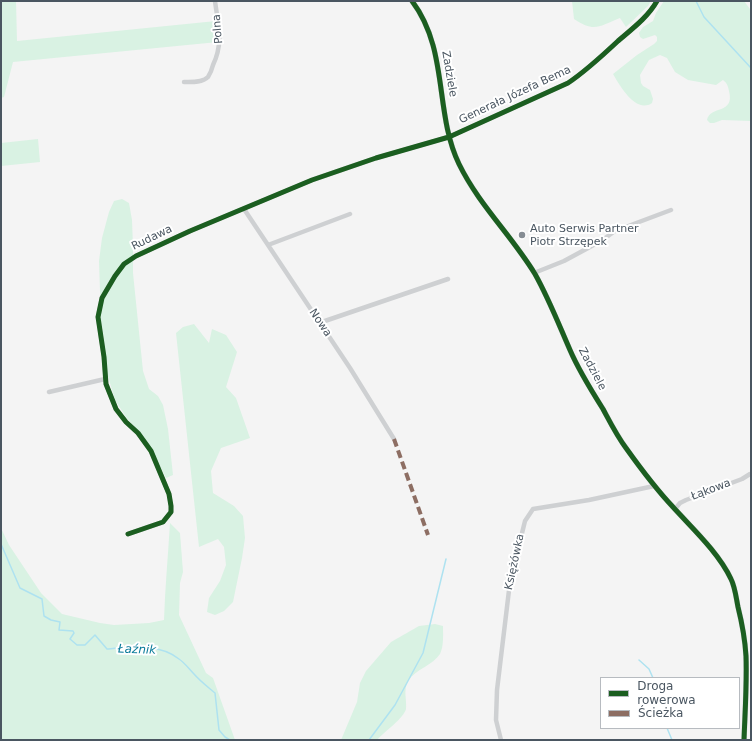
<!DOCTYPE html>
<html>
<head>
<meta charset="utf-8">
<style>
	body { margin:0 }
	#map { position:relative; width:752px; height:741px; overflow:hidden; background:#f4f4f4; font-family:"DejaVu Sans",sans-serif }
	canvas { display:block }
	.frame { position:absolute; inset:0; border:2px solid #4a5661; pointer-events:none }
	.legend { position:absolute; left:600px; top:677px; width:140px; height:52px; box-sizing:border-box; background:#fff; border:1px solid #b7bbc0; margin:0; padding:5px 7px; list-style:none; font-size:12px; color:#4a5661 }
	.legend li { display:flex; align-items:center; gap:8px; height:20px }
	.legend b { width:20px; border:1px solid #b7bbc0 }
</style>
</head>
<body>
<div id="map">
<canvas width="752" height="741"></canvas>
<div class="frame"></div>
<ul class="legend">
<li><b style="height:5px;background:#1b5e20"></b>Droga rowerowa</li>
<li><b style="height:5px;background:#8d6e63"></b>Ścieżka</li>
</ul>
</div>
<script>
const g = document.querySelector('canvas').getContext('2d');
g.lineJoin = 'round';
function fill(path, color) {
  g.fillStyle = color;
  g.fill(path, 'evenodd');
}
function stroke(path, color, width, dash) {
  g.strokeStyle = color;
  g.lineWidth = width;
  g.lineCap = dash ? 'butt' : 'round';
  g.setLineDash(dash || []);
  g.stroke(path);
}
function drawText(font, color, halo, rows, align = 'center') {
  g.font = font + ' "DejaVu Sans",sans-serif';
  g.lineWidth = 4;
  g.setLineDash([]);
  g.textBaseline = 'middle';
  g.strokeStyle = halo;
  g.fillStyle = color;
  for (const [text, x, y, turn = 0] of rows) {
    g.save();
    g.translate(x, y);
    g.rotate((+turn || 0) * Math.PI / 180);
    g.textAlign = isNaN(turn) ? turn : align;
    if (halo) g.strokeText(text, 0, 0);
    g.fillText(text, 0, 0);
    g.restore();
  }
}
const green = new Path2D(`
	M 1,1 L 16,1 L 17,41 L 216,21 L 218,42 L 13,62 L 4,97 L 1,98 Z
	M 572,1 L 651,1 L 648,6 L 626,27 L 620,18 C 599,26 595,33 574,19 Z
	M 664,1 L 744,1 L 750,9 L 751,121 L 722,120 L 714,123 L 710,123 L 707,120 C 710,105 735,115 729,91 C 728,86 727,83 723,80 L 716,85 L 688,80 L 675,72 L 667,58 L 660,55 L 649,60 L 640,75 L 641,83 L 643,86 L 650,90 L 653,99 L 652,103 C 636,114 620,86 613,74 L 637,55 L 654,44 L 657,41 L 657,37 L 655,35 L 643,39 L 640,37 L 639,33 L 643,27 L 653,21 L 656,13 Z
	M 38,139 L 40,162 L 1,166 L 1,143 Z
	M 122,199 L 129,203 L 132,220 L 133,247 L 133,273 L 143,371 L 149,389 L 158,396 L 163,405 L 168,429 L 173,475 L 166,478 L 152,450 L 145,439 L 126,417 L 115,400 L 107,373 L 103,332 L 101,322 L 99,261 L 102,238 L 109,212 L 114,201 Z
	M 194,324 L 209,343 L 212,329 L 226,335 L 237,352 L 226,387 L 236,398 L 250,438 L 221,448 L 211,471 L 213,493 L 234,506 L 243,516 L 245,538 L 242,558 L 233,602 L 224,611 L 215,615 L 207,612 L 209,598 L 220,581 L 226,565 L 224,547 L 218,539 L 199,547 L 176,333 L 183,327 Z
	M 170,523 L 180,533 L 183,572 L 180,583 L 179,615 L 206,673 L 213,678 L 235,740 L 1,740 L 1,629 L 2,629 L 1,621 L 1,528 L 9,545 L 41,593 L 62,614 L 100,623 L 114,625 L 149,623 L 164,620 C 165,588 168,556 170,523 Z
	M 435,624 L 443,626 C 443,634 444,646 440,654 C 433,665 416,669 408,681 C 403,690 407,700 406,709 C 404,718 384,732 377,740 L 341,740 L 357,702 L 360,683 L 366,671 L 391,642 L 419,626 Z`);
const stream = new Path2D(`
	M 696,1 L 704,17 L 751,68
	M 1,544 L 20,588 L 42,599 L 44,616 L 51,620 L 60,622 L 59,630 L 73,631 L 74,633 L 70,639 L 77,645 L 85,645 L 95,635 L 107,649 C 129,647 160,643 179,659 C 185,663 189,669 194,674 C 200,681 208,687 215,693 L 219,730 L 225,737 L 230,740
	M 639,660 L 649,669 L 653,678
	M 667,728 L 672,740
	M 369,740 L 395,705 L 423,653 L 446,559`);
const minor = new Path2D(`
	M 184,82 C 191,82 202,83 208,77 C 210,74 212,69 213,65 C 224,42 218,25 215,1
	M 244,209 L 350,368 L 394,439
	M 268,245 L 350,214
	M 534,273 L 564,261 L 601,241 L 615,231 L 671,210
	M 319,323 L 448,279
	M 49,392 L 105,379
	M 675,509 L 680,503 L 686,500 L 742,479 L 750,474
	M 128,534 L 163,522 L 171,512 L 171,506 L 169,494 L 151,451 L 138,433 L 126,422 L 116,409 L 106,384 L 104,357 L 98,317 L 102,298 L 115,276 L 124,264 L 136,256 L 190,231 L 312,180 L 376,158 L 449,137 L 568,83 C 586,71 602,56 618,41 C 632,29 648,17 657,1
	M 501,740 L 496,720 L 497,690 L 510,582 L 525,521 L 533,509 L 589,500 L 654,486`);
const tertiary = new Path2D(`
	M 412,1 C 449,50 434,112 459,164 C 479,205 512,236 535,274 C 549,299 559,325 570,350 C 579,371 591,390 603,409 C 610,422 617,436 626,448 C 641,469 656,489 673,507 C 692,528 719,553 731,579 C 735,587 736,597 738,607 C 742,623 745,639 746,656 C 747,684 745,712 744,740`);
const quiet = new Path2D(`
	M 394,439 L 428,535`);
const cycleway = new Path2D(`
	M 412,1 C 449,50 434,112 459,164 C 479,205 512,236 535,274 C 549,299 559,325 570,350 C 579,371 591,390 603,409 C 610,422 617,436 626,448 C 641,469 656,489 673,507 C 692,528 719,553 731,579 C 735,587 736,597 738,607 C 742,623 745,639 746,656 C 747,684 745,712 744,740
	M 128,534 L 163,522 L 171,512 L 171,506 L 169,494 L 151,451 L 138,433 L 126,422 L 116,409 L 106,384 L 104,357 L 98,317 L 102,298 L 115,276 L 124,264 L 136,256 L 190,231 L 312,180 L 376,158 L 449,137 L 568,83 C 586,71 602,56 618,41 C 632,29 648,17 657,1`);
const markers = [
	[522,235,4,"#868d94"]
];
const streetNames = [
	["Polna",218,29,-95],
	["Zadziele",449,74,80],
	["Generała Józefa Bema",515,95,-25],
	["Rudawa",152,238,-26],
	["Nowa",320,323,56],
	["Zadziele",592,369,62],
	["Łąkowa",711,490,-21],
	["Księżówka",515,562,-78]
];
const poiNames = [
	["Auto Serwis Partner",530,229],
	["Piotr Strzępek",530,242]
];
const waterNames = [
	["Łaźnik",137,650,2]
];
fill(green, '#d9f2e3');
stroke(stream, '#aee2f0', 1.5);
stroke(minor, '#ced0d2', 4.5);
stroke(tertiary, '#ced0d2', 5.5);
stroke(quiet, '#8d6e63', 4, [8, 4]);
stroke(cycleway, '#1b5e20', 5);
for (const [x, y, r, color] of markers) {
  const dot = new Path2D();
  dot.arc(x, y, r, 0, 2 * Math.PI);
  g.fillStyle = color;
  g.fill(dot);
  stroke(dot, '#fff', 1.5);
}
drawText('11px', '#4a5661', '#fff', streetNames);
drawText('11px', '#4a5661', '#fff', poiNames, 'left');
drawText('italic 12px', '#0c7c9b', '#fff', waterNames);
</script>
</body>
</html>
